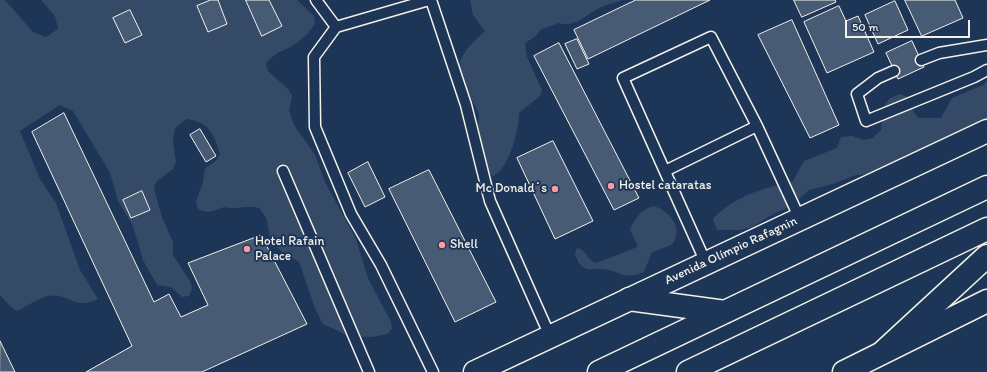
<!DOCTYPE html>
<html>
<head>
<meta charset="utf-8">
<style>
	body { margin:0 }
	#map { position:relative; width:987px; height:372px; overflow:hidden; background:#1d3557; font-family:Itim,sans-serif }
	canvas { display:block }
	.scale { position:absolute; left:845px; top:20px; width:125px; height:18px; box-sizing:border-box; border:2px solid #f4f1e8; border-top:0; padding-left:5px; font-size:12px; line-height:14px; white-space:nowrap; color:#f4f1e8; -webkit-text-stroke:3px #1d3557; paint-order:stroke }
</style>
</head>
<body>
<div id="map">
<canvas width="987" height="372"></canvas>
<div class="scale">50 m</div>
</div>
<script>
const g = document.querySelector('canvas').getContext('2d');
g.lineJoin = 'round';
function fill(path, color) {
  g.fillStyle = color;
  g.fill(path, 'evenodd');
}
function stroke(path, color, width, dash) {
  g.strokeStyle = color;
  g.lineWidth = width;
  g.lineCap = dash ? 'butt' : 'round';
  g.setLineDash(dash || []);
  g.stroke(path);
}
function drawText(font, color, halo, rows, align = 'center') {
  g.font = font + ' Itim,sans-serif';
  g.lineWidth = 4;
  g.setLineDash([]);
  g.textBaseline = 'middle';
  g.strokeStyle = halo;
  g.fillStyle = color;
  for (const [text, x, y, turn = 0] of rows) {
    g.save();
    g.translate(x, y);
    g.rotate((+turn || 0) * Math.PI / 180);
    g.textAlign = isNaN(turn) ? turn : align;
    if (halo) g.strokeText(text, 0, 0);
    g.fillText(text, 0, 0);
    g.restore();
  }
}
const green = new Path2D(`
	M 0,0 L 5,0 L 33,32 L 46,37 L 58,29 L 55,16 L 41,0 L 297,0 L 314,16 L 315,23 C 311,31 303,39 295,44 C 285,51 272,53 266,64 L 268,71 L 289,90 L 292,96 L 289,110 L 294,125 L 315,155 L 325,182 L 356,239 L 368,278 L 391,322 L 392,329 L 387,334 L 372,337 L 349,336 L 323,324 L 316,311 L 299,262 L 281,251 L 270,240 L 267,219 L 259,208 C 247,204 236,211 224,207 C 213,211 207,215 197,208 L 196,201 L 203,182 L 205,168 L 216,161 L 220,154 C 214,135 210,122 187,119 L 175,128 L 173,142 L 176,162 L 173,169 L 156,182 L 154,189 L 162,217 L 173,242 L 173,255 L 191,283 L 192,289 L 189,296 L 182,297 L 171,287 L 157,285 L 143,260 L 133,226 L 118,201 L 110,173 L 73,111 L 60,105 L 20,131 L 40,179 L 56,203 L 80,270 L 98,299 C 75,311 68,292 49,296 C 39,298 27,306 17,311 L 11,307 L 0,295 Z
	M 470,0 L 622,0 C 615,3 608,4 601,7 C 588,13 574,29 559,23 L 540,30 L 536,36 L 525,43 L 527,57 L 542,90 L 540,96 L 519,113 C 519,130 509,169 493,176 C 480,168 477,142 477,127 C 478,121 480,118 478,112 C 474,101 466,92 461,82 C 452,60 471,44 485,31 L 473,15 Z
	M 987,81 L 987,120 L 867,174 L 856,175 L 833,184 L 809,190 L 790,207 L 775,213 L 752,227 L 740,230 L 717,230 L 713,219 C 734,196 764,188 793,181 L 804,161 L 837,148 L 841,137 L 852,136 L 863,140 L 873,138 L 881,130 L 883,107 L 890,98 L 900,94 L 910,98 L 912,109 L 918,118 L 941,118 L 952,98 L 983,85 Z
	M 654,206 C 668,210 684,227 673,243 C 669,247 658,250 652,252 L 644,272 C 620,281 621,270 601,269 C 594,268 590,272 583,267 C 579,265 577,259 575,254 L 577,248 C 587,250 587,260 596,263 L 635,248 L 638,246 L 630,230 C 634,218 642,209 654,206 Z`);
const building = new Path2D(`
	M 211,0 L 218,0 L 227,24 L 208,32 L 197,6 Z
	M 246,0 L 269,0 L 282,26 L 262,36 Z
	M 636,0 L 710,0 L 588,59 L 574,30 Z
	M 794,0 L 835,0 L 836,2 L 802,17 Z
	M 905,0 L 955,0 L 963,18 L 922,36 Z
	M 895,1 L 908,30 L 878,44 L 865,15 Z
	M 839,6 L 846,21 L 858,16 L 874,52 L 827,73 L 804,22 Z
	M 130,10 L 142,35 L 125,43 L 113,18 Z
	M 792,20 L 839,125 L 810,138 L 758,35 Z
	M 577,39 L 589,64 L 577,69 L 565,44 Z
	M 912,41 L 924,67 L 898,79 L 886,53 Z
	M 559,43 L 639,198 L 614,210 L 534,56 Z
	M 64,113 L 154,302 L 169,294 L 181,317 L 208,305 L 188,263 L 261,235 L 307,324 L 202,372 L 86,372 L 132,346 L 32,132 Z
	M 200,129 L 216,156 L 206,162 L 190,135 Z
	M 553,141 L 593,221 L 555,239 L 517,158 Z
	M 368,162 L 385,197 L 365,207 L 348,173 Z
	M 429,170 L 496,302 L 455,322 L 389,189 Z
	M 142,191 L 150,210 L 131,218 L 123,200 Z
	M 0,341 L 15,372 L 0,372 Z`);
const lane = new Path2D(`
	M 316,0 L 336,27
	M 429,0 L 336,27 L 314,57 L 315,127 L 351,214 L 381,265 L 433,372
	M 431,0 L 466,105 L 490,201 L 550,336
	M 921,60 L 939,53 L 987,45
	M 894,71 L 878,78 L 857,94 L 866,121 L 974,77 L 987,70
	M 283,171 L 369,372
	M 665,171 L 757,126
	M 706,263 L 623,78 L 711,37 L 757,126 L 800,219`);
const secondary = new Path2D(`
	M 475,372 L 987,131
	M 844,372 L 987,301`);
const highway = new Path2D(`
	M 629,299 L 725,312
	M 884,351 L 987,256
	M 599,372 L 987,187
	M 688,372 L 987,229`);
const markers = [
	[611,186,4,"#ff9aa2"],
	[555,189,4,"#ff9aa2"],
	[442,245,4,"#ff9aa2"],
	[247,249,4,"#ff9aa2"]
];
const poiNames = [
	["Hostel cataratas",619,186],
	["Mc Donald´s",547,189,"right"],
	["Hotel Rafain",255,242],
	["Palace",255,257],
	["Shell",450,245]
];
const streetNames = [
	["Avenida Olímpio Rafagnin",731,251,-25]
];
fill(green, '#354a67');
fill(building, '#485b74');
stroke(building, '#f4f1e8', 1);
stroke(lane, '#f4f1e8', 13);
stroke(secondary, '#f4f1e8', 25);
stroke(highway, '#f4f1e8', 25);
stroke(lane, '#1d3557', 10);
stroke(secondary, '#1d3557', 22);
stroke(highway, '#1d3557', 22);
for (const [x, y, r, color] of markers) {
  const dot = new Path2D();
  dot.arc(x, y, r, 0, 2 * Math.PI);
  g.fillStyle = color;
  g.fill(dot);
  stroke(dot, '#1d3557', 1.5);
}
drawText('13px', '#f4f1e8', '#1d3557', poiNames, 'left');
drawText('13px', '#f4f1e8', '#1d3557', streetNames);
</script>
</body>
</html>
